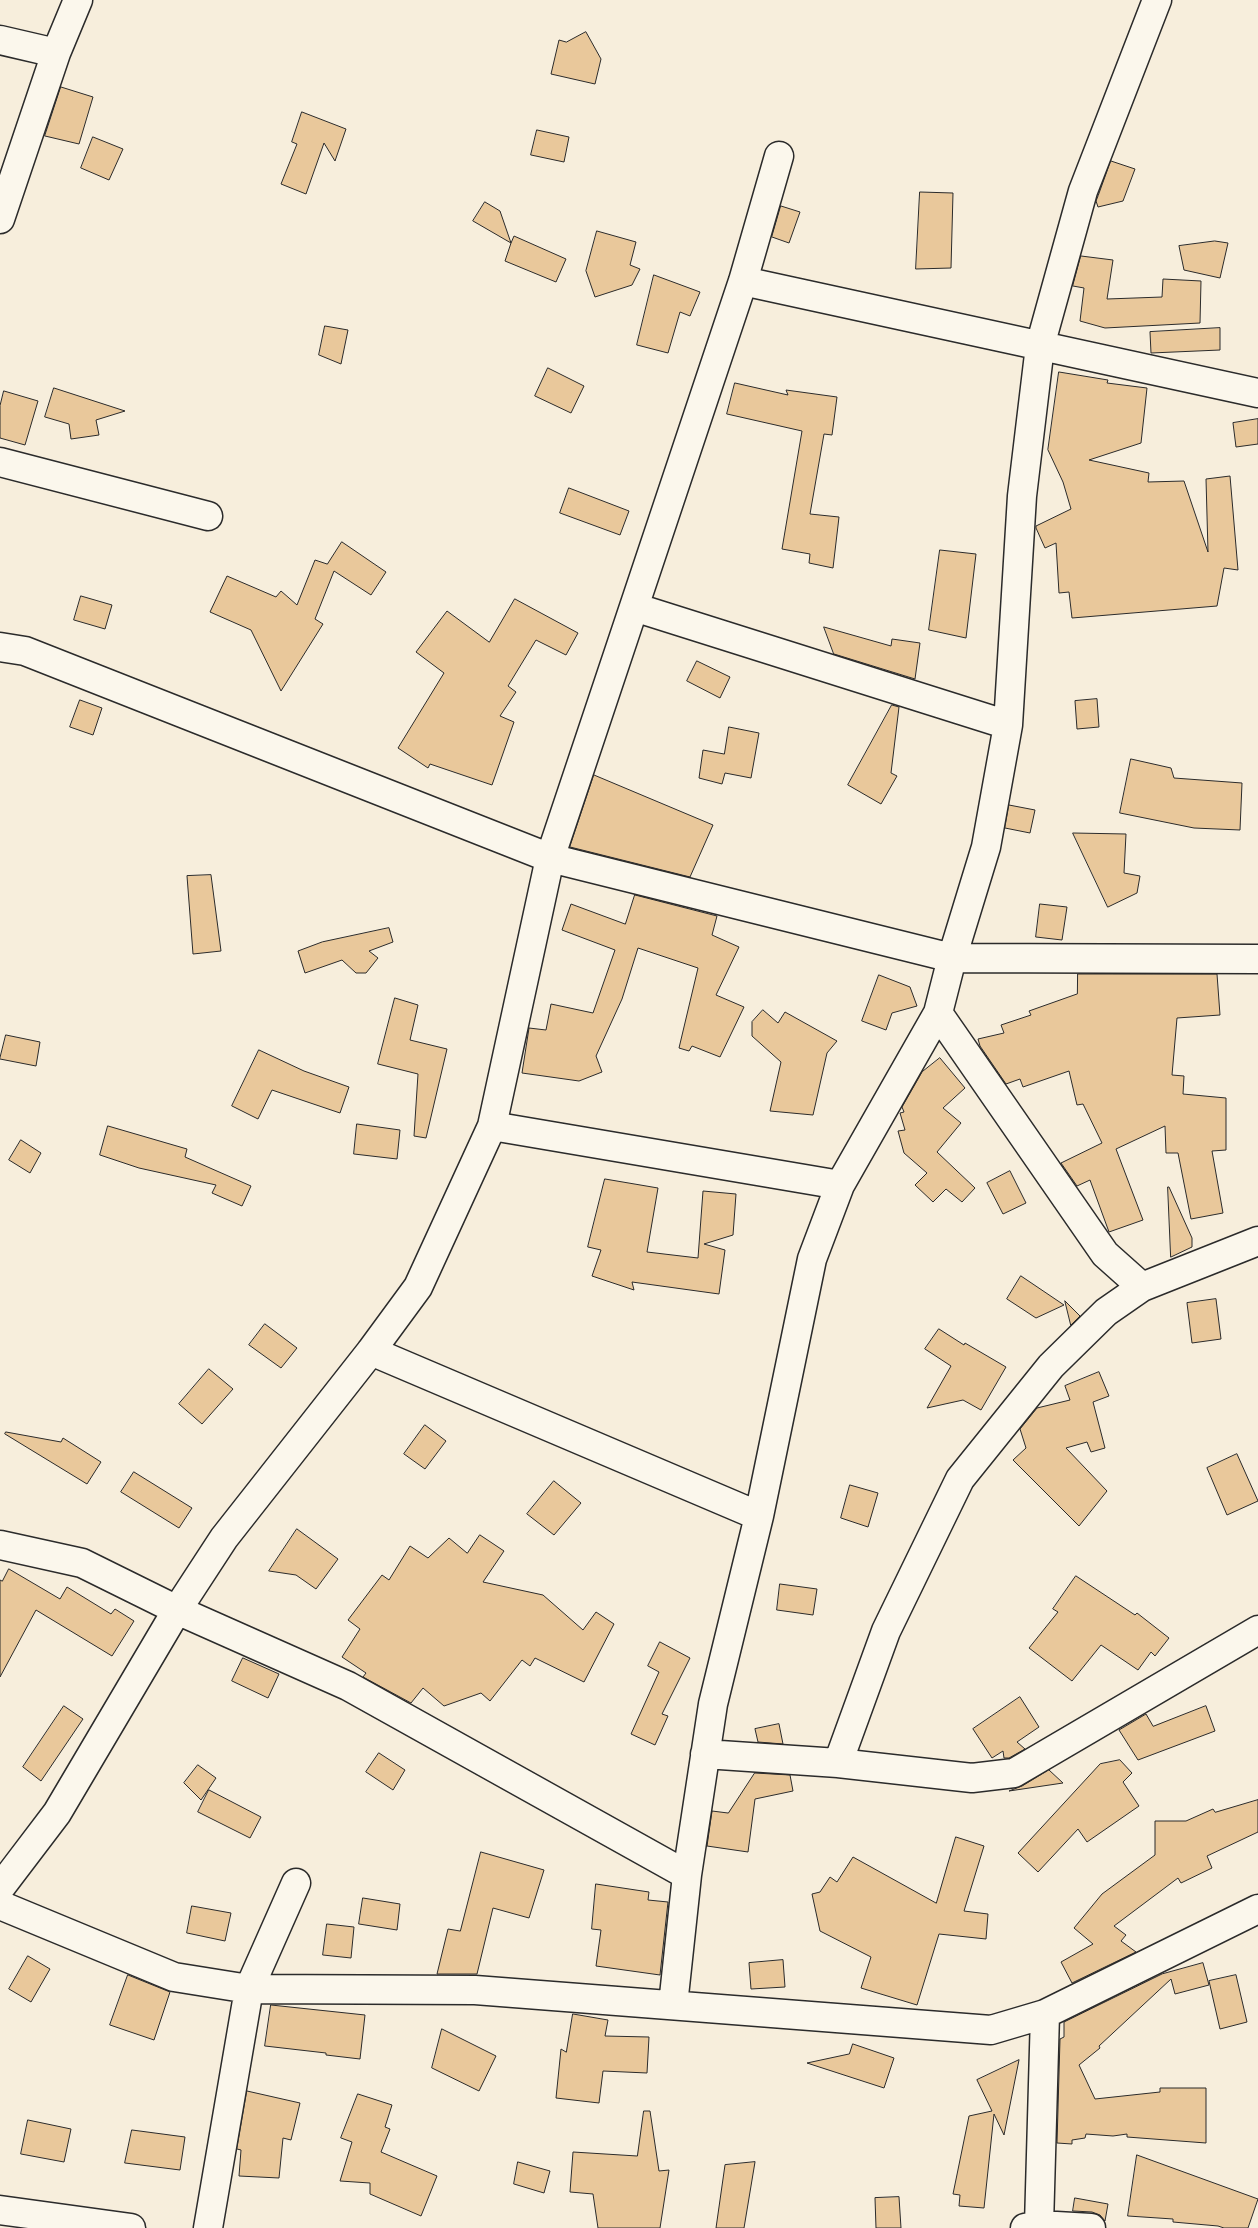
<!DOCTYPE html>
<html>
<head>
<meta charset="utf-8">
<style>
	body { margin:0 }
	canvas { display:block; background:#f7eedc }
</style>
</head>
<body>
<canvas width="1258" height="2228"></canvas>
<script>
const g = document.querySelector('canvas').getContext('2d');
g.lineJoin = 'round';
function fill(path, color) {
  g.fillStyle = color;
  g.fill(path, 'evenodd');
}
function stroke(path, color, width, dash) {
  g.strokeStyle = color;
  g.lineWidth = width;
  g.lineCap = dash ? 'butt' : 'round';
  g.setLineDash(dash || []);
  g.stroke(path);
}
const building = new Path2D(`
	M 586,32 L 601,59 L 595,84 L 551,74 L 559,40 L 566,42 Z
	M 61,87 L 93,97 L 79,144 L 45,136 Z
	M 302,112 L 346,129 L 335,161 L 324,143 L 306,194 L 281,184 L 297,144 L 292,142 Z
	M 537,130 L 569,137 L 564,162 L 531,155 Z
	M 93,137 L 123,149 L 109,180 L 81,168 Z
	M 1111,161 L 1135,169 L 1123,201 L 1098,207 L 1096,201 L 1098,196 Z
	M 920,192 L 953,193 L 951,268 L 916,269 Z
	M 485,202 L 500,211 L 511,243 L 514,236 L 566,259 L 556,282 L 505,261 L 511,243 L 473,221 Z
	M 781,206 L 800,212 L 789,243 L 772,237 Z
	M 597,231 L 636,242 L 630,265 L 640,269 L 632,285 L 595,297 L 586,271 Z
	M 1215,241 L 1228,243 L 1220,278 L 1184,270 L 1179,246 Z
	M 1081,256 L 1113,260 L 1107,299 L 1162,297 L 1163,279 L 1201,281 L 1200,323 L 1105,328 L 1080,321 L 1084,288 L 1073,286 Z
	M 654,275 L 700,292 L 690,316 L 680,312 L 668,353 L 637,345 Z
	M 325,326 L 348,330 L 341,364 L 319,355 Z
	M 1220,328 L 1220,350 L 1151,353 L 1150,332 Z
	M 548,368 L 584,386 L 571,413 L 535,396 Z
	M 1059,372 L 1108,380 L 1107,383 L 1147,388 L 1141,443 L 1089,460 L 1149,473 L 1148,482 L 1184,481 L 1208,552 L 1206,479 L 1230,476 L 1238,570 L 1224,568 L 1217,606 L 1072,618 L 1069,592 L 1059,593 L 1056,543 L 1045,548 L 1036,528 L 1036,526 L 1071,509 L 1063,482 L 1048,450 Z
	M 735,383 L 788,395 L 786,390 L 837,397 L 832,435 L 824,434 L 810,514 L 839,517 L 833,568 L 809,563 L 810,554 L 782,549 L 802,431 L 727,414 Z
	M 54,388 L 125,411 L 96,420 L 99,435 L 71,439 L 69,424 L 45,417 Z
	M 4,391 L 38,401 L 25,445 L 0,438 L 0,406 Z
	M 1258,419 L 1258,444 L 1236,447 L 1233,423 Z
	M 569,488 L 629,511 L 620,535 L 560,513 Z
	M 342,542 L 386,572 L 371,595 L 334,571 L 315,619 L 323,624 L 281,691 L 251,630 L 210,612 L 227,576 L 276,597 L 281,591 L 297,605 L 315,560 L 327,564 Z
	M 940,550 L 976,554 L 966,638 L 929,630 Z
	M 81,596 L 112,605 L 105,629 L 74,620 Z
	M 515,599 L 578,633 L 566,655 L 536,640 L 508,686 L 516,692 L 500,716 L 514,722 L 492,785 L 430,764 L 428,768 L 398,748 L 444,673 L 416,652 L 447,611 L 489,642 Z
	M 824,627 L 891,646 L 892,639 L 920,643 L 915,679 L 834,654 Z
	M 697,661 L 730,677 L 720,698 L 687,681 Z
	M 1097,699 L 1099,727 L 1077,729 L 1075,701 Z
	M 80,700 L 102,708 L 93,735 L 70,727 Z
	M 892,705 L 899,707 L 891,773 L 897,776 L 881,804 L 848,785 Z
	M 729,727 L 759,733 L 751,778 L 725,773 L 722,784 L 699,778 L 703,750 L 724,754 Z
	M 1131,759 L 1171,768 L 1174,778 L 1242,783 L 1240,830 L 1194,828 L 1120,813 Z
	M 594,775 L 713,825 L 690,877 L 570,847 Z
	M 1009,805 L 1035,810 L 1030,833 L 1005,828 Z
	M 1073,833 L 1126,834 L 1124,873 L 1140,876 L 1137,893 L 1108,907 Z
	M 211,875 L 221,951 L 193,954 L 187,876 Z
	M 635,895 L 717,916 L 712,935 L 739,947 L 716,995 L 744,1007 L 720,1057 L 692,1046 L 689,1051 L 679,1048 L 698,968 L 638,948 L 622,999 L 596,1056 L 602,1072 L 579,1081 L 522,1073 L 529,1028 L 546,1030 L 551,1004 L 593,1013 L 615,950 L 562,930 L 571,904 L 625,924 Z
	M 1040,904 L 1067,907 L 1062,940 L 1036,937 Z
	M 389,928 L 393,942 L 369,951 L 378,958 L 366,973 L 356,973 L 342,960 L 305,973 L 298,951 L 322,942 Z
	M 1078,974 L 1217,974 L 1220,1015 L 1177,1018 L 1172,1075 L 1184,1076 L 1183,1094 L 1226,1098 L 1226,1150 L 1212,1151 L 1223,1213 L 1191,1219 L 1178,1153 L 1166,1153 L 1165,1126 L 1116,1149 L 1143,1220 L 1109,1232 L 1090,1180 L 1077,1186 L 1061,1163 L 1102,1143 L 1083,1104 L 1077,1105 L 1069,1071 L 1023,1087 L 1020,1079 L 1006,1084 L 980,1046 L 978,1039 L 1004,1033 L 1001,1025 L 1031,1015 L 1029,1011 L 1077,994 Z
	M 879,975 L 910,987 L 917,1006 L 892,1013 L 886,1030 L 862,1021 Z
	M 395,998 L 418,1005 L 410,1040 L 447,1049 L 426,1138 L 414,1136 L 418,1074 L 378,1064 Z
	M 763,1010 L 778,1023 L 785,1012 L 837,1041 L 827,1053 L 813,1115 L 770,1111 L 781,1062 L 752,1036 L 752,1022 Z
	M 6,1035 L 40,1042 L 36,1066 L 0,1059 Z
	M 259,1050 L 304,1071 L 349,1087 L 340,1113 L 272,1090 L 258,1119 L 232,1106 Z
	M 940,1058 L 965,1088 L 943,1108 L 961,1123 L 937,1152 L 975,1188 L 962,1202 L 946,1189 L 933,1202 L 915,1185 L 927,1173 L 904,1153 L 898,1131 L 905,1130 L 900,1113 L 904,1112 L 902,1107 L 922,1072 Z
	M 357,1124 L 400,1130 L 397,1159 L 354,1154 Z
	M 108,1126 L 187,1149 L 185,1157 L 251,1186 L 242,1206 L 212,1193 L 216,1185 L 139,1168 L 100,1155 Z
	M 21,1140 L 41,1153 L 30,1173 L 9,1160 Z
	M 1010,1171 L 1026,1203 L 1003,1214 L 987,1183 Z
	M 605,1179 L 658,1188 L 647,1252 L 698,1258 L 703,1191 L 736,1194 L 733,1235 L 704,1244 L 725,1250 L 719,1294 L 632,1282 L 634,1290 L 592,1276 L 601,1250 L 588,1247 Z
	M 1168,1187 L 1169,1187 L 1192,1238 L 1192,1247 L 1171,1257 Z
	M 1021,1276 L 1064,1305 L 1036,1318 L 1007,1299 Z
	M 1216,1299 L 1221,1339 L 1192,1343 L 1187,1303 Z
	M 1065,1301 L 1080,1316 L 1071,1325 Z
	M 265,1324 L 297,1348 L 281,1368 L 249,1345 Z
	M 939,1329 L 964,1345 L 965,1343 L 1006,1367 L 981,1410 L 963,1400 L 927,1408 L 951,1366 L 925,1349 Z
	M 209,1369 L 233,1389 L 202,1424 L 179,1404 Z
	M 1099,1372 L 1109,1396 L 1093,1402 L 1105,1448 L 1091,1452 L 1087,1442 L 1066,1448 L 1107,1491 L 1079,1526 L 1013,1460 L 1026,1448 L 1020,1429 L 1037,1408 L 1070,1400 L 1065,1386 Z
	M 425,1425 L 446,1441 L 425,1469 L 404,1454 Z
	M 6,1432 L 61,1442 L 63,1438 L 101,1462 L 87,1484 L 5,1434 Z
	M 1237,1454 L 1258,1501 L 1227,1515 L 1207,1468 Z
	M 134,1472 L 192,1508 L 179,1528 L 121,1492 Z
	M 554,1481 L 581,1503 L 554,1535 L 527,1514 Z
	M 850,1485 L 878,1493 L 868,1527 L 841,1518 Z
	M 297,1529 L 338,1559 L 316,1589 L 296,1575 L 269,1571 Z
	M 480,1535 L 504,1551 L 483,1582 L 543,1595 L 583,1630 L 596,1612 L 614,1624 L 584,1682 L 535,1658 L 530,1666 L 522,1660 L 490,1701 L 481,1693 L 444,1706 L 423,1688 L 411,1703 L 363,1677 L 366,1673 L 342,1657 L 360,1629 L 348,1620 L 382,1575 L 389,1580 L 410,1546 L 428,1558 L 449,1538 L 467,1553 Z
	M 9,1569 L 60,1599 L 67,1587 L 111,1614 L 115,1609 L 134,1621 L 112,1656 L 36,1610 L 0,1677 L 0,1580 L 2,1581 Z
	M 1076,1576 L 1135,1615 L 1137,1613 L 1169,1638 L 1155,1656 L 1151,1652 L 1138,1670 L 1101,1645 L 1072,1681 L 1029,1648 L 1058,1612 L 1053,1609 Z
	M 780,1584 L 817,1589 L 813,1615 L 777,1610 Z
	M 660,1642 L 690,1658 L 662,1714 L 668,1716 L 655,1745 L 631,1734 L 659,1672 L 648,1666 Z
	M 243,1658 L 279,1674 L 268,1698 L 232,1681 Z
	M 1020,1697 L 1039,1727 L 1017,1742 L 1025,1749 L 1009,1758 L 1004,1758 L 1003,1751 L 992,1758 L 973,1729 Z
	M 64,1706 L 83,1719 L 41,1781 L 23,1767 Z
	M 1206,1706 L 1215,1731 L 1138,1760 L 1119,1730 L 1146,1714 L 1153,1726 Z
	M 779,1724 L 783,1744 L 758,1742 L 755,1729 Z
	M 379,1753 L 405,1770 L 393,1790 L 366,1772 Z
	M 1120,1760 L 1132,1773 L 1123,1782 L 1139,1806 L 1087,1842 L 1078,1829 L 1038,1872 L 1018,1853 L 1100,1764 Z
	M 198,1765 L 216,1778 L 201,1800 L 184,1783 Z
	M 1049,1770 L 1063,1783 L 1009,1791 L 1022,1786 Z
	M 755,1773 L 790,1775 L 793,1791 L 755,1799 L 748,1852 L 707,1846 L 712,1811 L 728,1813 Z
	M 209,1790 L 261,1817 L 250,1838 L 198,1812 Z
	M 1258,1800 L 1258,1832 L 1207,1856 L 1212,1868 L 1181,1883 L 1178,1878 L 1114,1926 L 1126,1935 L 1121,1941 L 1136,1952 L 1072,1983 L 1061,1962 L 1093,1944 L 1074,1928 L 1102,1894 L 1155,1855 L 1155,1821 L 1186,1821 L 1213,1809 L 1215,1812 Z
	M 956,1837 L 984,1846 L 964,1911 L 988,1914 L 986,1939 L 939,1934 L 917,2005 L 861,1988 L 871,1957 L 820,1931 L 812,1894 L 820,1892 L 830,1877 L 837,1882 L 853,1857 L 936,1903 Z
	M 481,1852 L 544,1870 L 529,1918 L 493,1908 L 477,1974 L 437,1974 L 448,1929 L 460,1931 Z
	M 596,1884 L 649,1892 L 648,1900 L 668,1902 L 660,1975 L 596,1966 L 601,1930 L 592,1929 Z
	M 363,1898 L 400,1904 L 397,1930 L 359,1924 Z
	M 192,1906 L 231,1913 L 225,1941 L 187,1933 Z
	M 327,1924 L 354,1927 L 351,1958 L 323,1955 Z
	M 28,1956 L 50,1969 L 31,2002 L 9,1989 Z
	M 783,1960 L 785,1987 L 751,1989 L 749,1963 Z
	M 1203,1963 L 1209,1985 L 1175,1994 L 1171,1979 L 1099,2046 L 1100,2048 L 1079,2065 L 1095,2099 L 1160,2092 L 1160,2088 L 1206,2088 L 1206,2143 L 1127,2137 L 1127,2134 L 1113,2136 L 1086,2134 L 1085,2138 L 1072,2140 L 1072,2144 L 1057,2143 L 1060,2039 L 1064,2037 L 1064,2022 L 1162,1974 Z
	M 128,1975 L 170,1992 L 154,2040 L 110,2025 Z
	M 1236,1975 L 1247,2022 L 1220,2029 L 1209,1981 Z
	M 271,2005 L 365,2015 L 360,2059 L 326,2055 L 326,2053 L 265,2046 Z
	M 573,2014 L 608,2020 L 605,2036 L 649,2037 L 647,2073 L 603,2071 L 599,2103 L 556,2098 L 561,2049 L 566,2052 Z
	M 442,2029 L 496,2056 L 479,2091 L 432,2068 Z
	M 853,2044 L 894,2058 L 884,2088 L 807,2063 L 849,2054 Z
	M 1019,2060 L 1004,2135 L 994,2114 L 984,2208 L 959,2206 L 960,2195 L 953,2194 L 969,2116 L 992,2111 L 977,2080 Z
	M 247,2091 L 300,2103 L 291,2140 L 283,2138 L 279,2178 L 239,2176 L 241,2150 L 237,2149 Z
	M 358,2094 L 392,2105 L 385,2127 L 390,2129 L 381,2152 L 437,2176 L 421,2216 L 370,2194 L 370,2183 L 340,2181 L 352,2142 L 341,2138 Z
	M 644,2111 L 650,2111 L 659,2171 L 669,2170 L 660,2228 L 598,2228 L 593,2194 L 570,2192 L 573,2152 L 637,2156 Z
	M 28,2120 L 71,2129 L 64,2162 L 21,2154 Z
	M 132,2130 L 185,2137 L 180,2170 L 125,2163 Z
	M 1137,2155 L 1258,2199 L 1248,2228 L 1224,2228 L 1218,2226 L 1173,2222 L 1173,2219 L 1128,2216 Z
	M 518,2162 L 550,2171 L 544,2193 L 514,2184 Z
	M 755,2162 L 744,2228 L 716,2228 L 725,2165 Z
	M 899,2197 L 901,2228 L 876,2228 L 875,2198 Z
	M 1075,2198 L 1108,2204 L 1105,2221 L 1100,2215 L 1092,2212 L 1073,2211 Z`);
const minor = new Path2D(`
	M 0,40 L 56,53
	M 0,219 L 56,53 L 78,0
	M 743,281 L 1258,393
	M 0,462 L 208,516
	M 634,607 L 1008,725
	M 0,647 L 25,651 L 550,858 L 952,958 L 1258,959
	M 938,1013 L 1105,1254 L 1142,1287
	M 492,1126 L 840,1185
	M 371,1351 L 759,1516
	M 0,1545 L 82,1563 L 177,1610 L 348,1686 L 687,1875
	M 705,1754 L 838,1763 L 972,1778 L 1014,1773 L 1258,1630
	M 838,1763 L 886,1631 L 960,1479 L 1051,1366 L 1106,1312 L 1142,1287 L 1258,1241
	M 0,1888 L 57,1813 L 177,1610 L 224,1538 L 371,1351 L 418,1287 L 492,1126 L 550,858 L 743,281 L 779,156
	M 0,1905 L 174,1977 L 249,1989 L 475,1990 L 991,2030 L 1045,2014 L 1258,1909
	M 673,2005 L 687,1875 L 713,1704 L 759,1516 L 812,1259 L 840,1185 L 938,1013 L 952,958 L 986,847 L 1008,725 L 1022,496 L 1040,346 L 1083,191 L 1157,0
	M 0,2210 L 131,2228
	M 1039,2225 L 1045,2014
	M 208,2228 L 249,1989 L 296,1883
	M 1025,2228 L 1039,2225 L 1091,2228`);
fill(building, '#e9c89b');
stroke(building, '#2b2b2b', 1);
stroke(minor, '#2b2b2b', 31);
stroke(minor, '#fbf7ec', 28);
</script>
</body>
</html>
